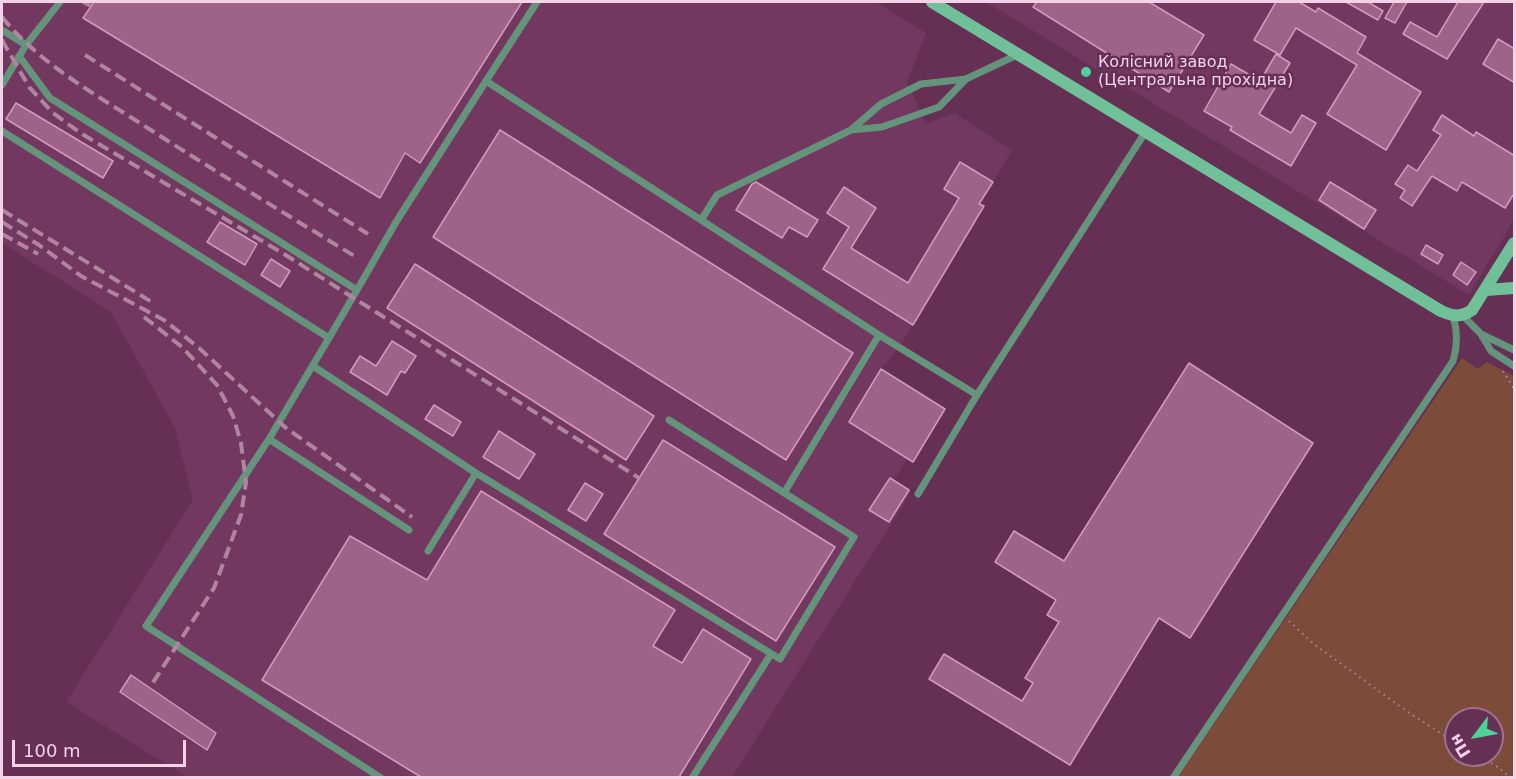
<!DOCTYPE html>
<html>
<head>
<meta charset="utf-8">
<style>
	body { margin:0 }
	#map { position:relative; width:1516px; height:779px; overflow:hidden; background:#653053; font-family:"DejaVu Sans",sans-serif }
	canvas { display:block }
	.frame { position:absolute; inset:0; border:3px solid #f4d3e7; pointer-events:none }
	.north { position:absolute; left:1444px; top:707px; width:60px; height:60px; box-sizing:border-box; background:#653053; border:2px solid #9e718e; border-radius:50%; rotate:238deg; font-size:16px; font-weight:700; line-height:24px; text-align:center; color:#f4d3e7 }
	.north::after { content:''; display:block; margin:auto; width:21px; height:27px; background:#4dd39a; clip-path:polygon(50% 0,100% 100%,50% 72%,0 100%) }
	.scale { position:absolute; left:12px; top:740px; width:174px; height:27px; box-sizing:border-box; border:3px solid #f4d3e7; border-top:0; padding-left:8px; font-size:18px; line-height:21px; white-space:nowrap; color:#f4d3e7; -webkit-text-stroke:4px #653053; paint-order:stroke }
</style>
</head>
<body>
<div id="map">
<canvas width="1516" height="779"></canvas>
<div class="frame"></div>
<div class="north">Пн</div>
<div class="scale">100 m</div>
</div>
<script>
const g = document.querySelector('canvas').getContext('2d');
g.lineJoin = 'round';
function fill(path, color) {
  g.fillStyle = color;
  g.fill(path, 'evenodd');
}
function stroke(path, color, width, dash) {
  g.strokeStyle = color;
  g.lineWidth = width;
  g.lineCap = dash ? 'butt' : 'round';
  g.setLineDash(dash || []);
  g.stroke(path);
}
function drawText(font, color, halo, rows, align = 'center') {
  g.font = font + ' "DejaVu Sans",sans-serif';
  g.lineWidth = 5;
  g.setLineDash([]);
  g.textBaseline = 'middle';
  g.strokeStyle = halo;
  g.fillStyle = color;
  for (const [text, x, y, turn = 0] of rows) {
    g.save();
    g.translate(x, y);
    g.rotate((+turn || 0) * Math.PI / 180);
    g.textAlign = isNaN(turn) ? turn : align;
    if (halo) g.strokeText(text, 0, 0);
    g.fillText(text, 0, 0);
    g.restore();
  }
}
const built = new Path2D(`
	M 2,2 L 876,2 L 926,33 L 907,82 L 926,124 L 954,113 L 1012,150 L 980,203 L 984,206 L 902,343 L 881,369 L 945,409 L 913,462 L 907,459 L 894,480 L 911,492 L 732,777 L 187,777 L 66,702 L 193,500 L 175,428 L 111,312 L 2,243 Z
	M 986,2 L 1514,2 L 1514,220 L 1469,295 Z`);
const green = new Path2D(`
	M 1462,358 L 1478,369 L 1487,362 L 1514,376 L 1514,777 L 1178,777 ZM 1456,719 L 1492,719 L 1492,755 L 1456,755 Z`);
const building = new Path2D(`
	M 94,2 L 522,2 L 420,163 L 405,153 L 380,198 L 83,18 Z
	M 1037,2 L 1149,2 L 1204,35 L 1169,92 L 1033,7 Z
	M 1276,2 L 1299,2 L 1316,12 L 1318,8 L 1366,37 L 1357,53 L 1421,92 L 1386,150 L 1327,114 L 1357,65 L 1296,28 L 1280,55 L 1254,40 Z
	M 1346,2 L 1368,2 L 1383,11 L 1378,20 Z
	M 1394,2 L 1407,2 L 1395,23 L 1385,18 Z
	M 1458,2 L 1484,2 L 1447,59 L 1403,34 L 1410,22 L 1437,37 Z
	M 1498,39 L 1515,49 L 1515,83 L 1483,64 Z
	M 1276,54 L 1290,63 L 1259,114 L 1291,133 L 1302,115 L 1316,123 L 1291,166 L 1230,130 L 1232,127 L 1204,111 L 1231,64 L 1260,81 Z
	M 16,103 L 113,161 L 103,178 L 6,119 Z
	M 1442,115 L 1474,136 L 1476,132 L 1515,156 L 1515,192 L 1505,208 L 1462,182 L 1457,191 L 1432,176 L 1412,206 L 1400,198 L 1405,190 L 1395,184 L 1408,165 L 1417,171 L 1441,135 L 1433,130 Z
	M 500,130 L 853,353 L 786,460 L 433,237 Z
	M 960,162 L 993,182 L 979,204 L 984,206 L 913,325 L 823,269 L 849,227 L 827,213 L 844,187 L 876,208 L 851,248 L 908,283 L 959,198 L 944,189 Z
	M 756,182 L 818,220 L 807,237 L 789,227 L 782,238 L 736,210 L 752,184 Z
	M 1330,182 L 1376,210 L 1364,229 L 1319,200 Z
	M 220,222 L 257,244 L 245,265 L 207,242 Z
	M 1426,245 L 1443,255 L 1438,264 L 1421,254 Z
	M 271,259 L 290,271 L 280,287 L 261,275 Z
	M 1461,262 L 1476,272 L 1467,285 L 1453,275 Z
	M 415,264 L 654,416 L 626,460 L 387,308 Z
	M 392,341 L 416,356 L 405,373 L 401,371 L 387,395 L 350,372 L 360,356 L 376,366 Z
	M 1189,363 L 1313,443 L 1190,638 L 1159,618 L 1070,765 L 929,679 L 944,654 L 1022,701 L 1033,683 L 1025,678 L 1059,622 L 1047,615 L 1056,600 L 995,562 L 1014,531 L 1064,561 Z
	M 881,369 L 945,409 L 913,462 L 849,422 Z
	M 434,405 L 461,422 L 453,436 L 425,419 Z
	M 499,431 L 535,454 L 519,479 L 483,457 Z
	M 663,440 L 835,547 L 776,641 L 604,534 Z
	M 890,478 L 909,490 L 889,522 L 869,510 Z
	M 585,483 L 603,494 L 586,521 L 568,510 Z
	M 481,491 L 675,610 L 653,646 L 682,663 L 703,629 L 751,659 L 679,777 L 421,777 L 262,680 L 350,536 L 427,580 Z
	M 131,675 L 216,733 L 207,750 L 120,692 Z`);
const path = new Path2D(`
	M 1503,371 L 1514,389
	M 1289,621 L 1315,645 L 1408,712 L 1456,743
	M 1475,755 L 1495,765 L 1511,778`);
const lane = new Path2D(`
	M 2,30 L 26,45 L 2,85
	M 26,45 L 60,2
	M 19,56 L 50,98 L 357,290 L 329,338
	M 486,81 L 537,2
	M 851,130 L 882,127 L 939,107 L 966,79
	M 2,131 L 329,338 L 269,439
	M 701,220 L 717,195 L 851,130 L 881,104 L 921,84 L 966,79 L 1019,54
	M 357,290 L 396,222 L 486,81 L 879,335
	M 1463,316 L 1481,334 L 1514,350
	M 1482,336 L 1491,351 L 1514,366
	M 313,366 L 476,473 L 428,551
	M 977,395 L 1146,131
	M 476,473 L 780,659 L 854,537 L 669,420
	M 784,493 L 879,335 L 977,395 L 918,494
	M 381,778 L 146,626 L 269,439 L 409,530
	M 692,778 L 771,654
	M 1173,778 L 1453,361 C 1458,345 1458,332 1453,316`);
const secondary = new Path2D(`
	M 932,2 L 1441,311 C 1453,316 1460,318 1472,310 L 1514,243
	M 1486,290 L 1514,288`);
const rail = new Path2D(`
	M 83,2 L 91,6
	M 2,17 C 39,63 93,93 143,125 C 213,170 284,213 356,257
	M 2,40 L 29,87 L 53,113 L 82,134 L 284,254 L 639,478
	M 85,55 L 368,234
	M 2,210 L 155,304
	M 2,222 L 39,245 L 81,276 L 164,320 L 199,348 L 286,428 L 412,517
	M 2,234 L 38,254
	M 144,317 L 182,347 L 217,385 L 233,416 L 241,443 L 246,482 L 241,515 L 214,588 L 152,684`);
const markers = [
	[1086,72,6,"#4dd39a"]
];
const poiNames = [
	["Колісний завод",1098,63],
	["(Центральна прохідна)",1098,81]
];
fill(built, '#73385f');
fill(green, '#7c4b39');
fill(building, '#9d6488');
stroke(building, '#d598be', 1.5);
stroke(path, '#af849f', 2, [1.5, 4.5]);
stroke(lane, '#64947c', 7);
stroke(secondary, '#70c099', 12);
stroke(rail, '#af85a0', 4, [12, 6]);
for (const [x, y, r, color] of markers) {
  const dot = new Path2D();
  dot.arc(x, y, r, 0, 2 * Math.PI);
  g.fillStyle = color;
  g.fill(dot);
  stroke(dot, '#653053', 2);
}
drawText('16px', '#f4d3e7', '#653053', poiNames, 'left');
</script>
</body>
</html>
